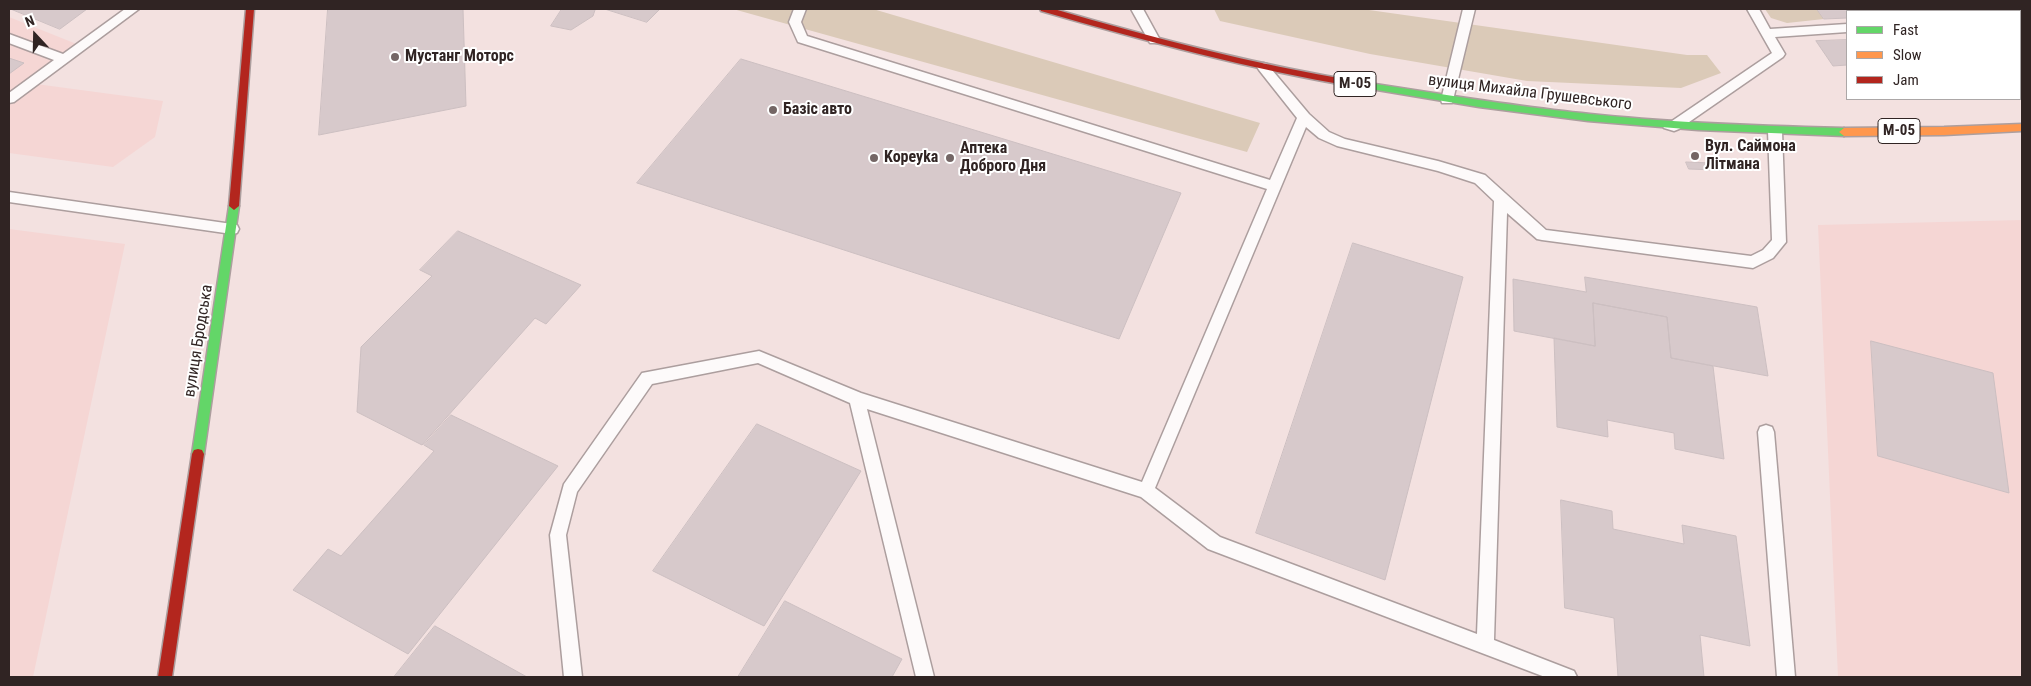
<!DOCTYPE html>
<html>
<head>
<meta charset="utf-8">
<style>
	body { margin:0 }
	#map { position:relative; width:2031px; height:686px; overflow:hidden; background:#f3e1e0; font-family:"Roboto Condensed",sans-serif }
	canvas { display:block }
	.frame { position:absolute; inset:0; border:10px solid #302423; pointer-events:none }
	.legend { position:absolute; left:1846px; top:10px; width:175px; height:90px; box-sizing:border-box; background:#fff; border:1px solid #aca7a7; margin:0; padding:6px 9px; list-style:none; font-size:15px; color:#302423 }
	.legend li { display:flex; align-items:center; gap:10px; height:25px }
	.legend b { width:25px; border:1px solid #aca7a7 }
	.north { position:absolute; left:10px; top:10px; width:50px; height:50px; -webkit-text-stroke:4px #fff; paint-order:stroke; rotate:339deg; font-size:14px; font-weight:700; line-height:20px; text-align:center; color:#302423 }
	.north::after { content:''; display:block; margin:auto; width:18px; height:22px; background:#302423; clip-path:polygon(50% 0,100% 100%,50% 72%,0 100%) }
</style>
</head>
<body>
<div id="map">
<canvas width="2031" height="686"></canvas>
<div class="frame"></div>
<ul class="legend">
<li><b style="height:6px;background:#63d668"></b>Fast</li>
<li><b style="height:6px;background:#ff974d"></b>Slow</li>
<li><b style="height:6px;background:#b3261e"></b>Jam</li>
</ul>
<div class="north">N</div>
</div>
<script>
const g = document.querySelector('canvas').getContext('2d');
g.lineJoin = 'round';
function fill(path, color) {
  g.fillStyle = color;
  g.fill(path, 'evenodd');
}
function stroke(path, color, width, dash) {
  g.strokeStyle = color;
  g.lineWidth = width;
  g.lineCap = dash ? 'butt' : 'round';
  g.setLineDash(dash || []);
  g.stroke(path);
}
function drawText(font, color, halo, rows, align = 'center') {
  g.font = font + ' "Roboto Condensed",sans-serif';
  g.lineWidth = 4;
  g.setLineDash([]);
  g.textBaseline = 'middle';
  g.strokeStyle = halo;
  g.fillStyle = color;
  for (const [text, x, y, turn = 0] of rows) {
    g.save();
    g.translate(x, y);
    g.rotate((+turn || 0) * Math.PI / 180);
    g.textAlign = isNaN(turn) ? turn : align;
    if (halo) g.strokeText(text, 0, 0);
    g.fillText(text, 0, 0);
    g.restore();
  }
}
const built = new Path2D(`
	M 9,17 L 84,47 L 36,84 L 163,101 L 155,137 L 113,167 L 9,153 Z
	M 2022,220 L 2022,677 L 1838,677 L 1818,225 Z
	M 9,229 L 125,244 L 33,677 L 9,677 Z`);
const green = new Path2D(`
	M 733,9 L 873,9 L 1260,123 L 1247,152 Z
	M 1214,9 L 1362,9 L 1687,55 L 1707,55 L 1721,73 L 1681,88 L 1527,81 L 1370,54 L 1220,21 Z
	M 1765,9 L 1817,9 L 1824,19 L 1787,23 L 1771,18 Z`);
const building = new Path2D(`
	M 11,9 L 87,9 L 60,29 Z
	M 328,9 L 463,9 L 466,106 L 319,135 Z
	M 562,9 L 594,9 L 595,10 L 593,16 L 571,30 L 551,26 Z
	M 605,9 L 660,9 L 647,22 Z
	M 1817,9 L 1886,9 L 1888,11 L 1847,11 L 1847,18 L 1824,19 Z
	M 1847,40 L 1847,65 L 1833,66 L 1816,41 Z
	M 9,58 L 24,63 L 9,74 Z
	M 741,59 L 1181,193 L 1119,339 L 637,183 Z
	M 1686,162 L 1712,163 L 1715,170 L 1689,169 Z
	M 458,231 L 581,285 L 546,324 L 535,318 L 422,445 L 357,412 L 361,347 L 432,276 L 420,270 Z
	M 1353,243 L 1463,277 L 1385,580 L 1256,533 Z
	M 1585,277 L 1757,307 L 1768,376 L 1671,358 L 1667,317 L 1593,303 L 1595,346 L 1514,331 L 1513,279 L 1586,292 Z
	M 1593,303 L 1667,317 L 1671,358 L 1713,366 L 1724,459 L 1675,449 L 1674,433 L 1607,420 L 1608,437 L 1557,427 L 1554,338 L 1595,346 Z
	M 1871,341 L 1993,373 L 2009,493 L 1878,456 Z
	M 451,415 L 558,466 L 408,654 L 293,590 L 328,549 L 341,556 L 434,451 L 424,445 Z
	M 757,424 L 861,471 L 764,626 L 653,571 Z
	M 1561,500 L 1612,511 L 1613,529 L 1684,544 L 1682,525 L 1736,536 L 1750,646 L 1700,635 L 1704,677 L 1618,677 L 1614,618 L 1565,608 Z
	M 785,601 L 902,659 L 892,677 L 738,677 Z
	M 435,626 L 527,677 L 394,677 Z`);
const lane = new Path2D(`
	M 125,9 L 139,9 L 14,102 L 9,103 L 9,93 L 54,60 L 9,43 L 9,34 L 63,54 Z
	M 794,9 L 806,9 L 801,22 L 807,36 L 1270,180 L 1297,118 L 1259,70 L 1257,67 L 1263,63 L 1267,64 L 1309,114 L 1329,132 L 1345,139 L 1438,161 L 1485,175 L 1546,230 L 1751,256 L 1763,250 L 1772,240 L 1768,131 L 1770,128 L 1780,128 L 1782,131 L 1786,242 L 1773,258 L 1753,268 L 1542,240 L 1537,239 L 1507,213 L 1494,640 L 1574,671 L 1577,677 L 1545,677 L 1208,549 L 1141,497 L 867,409 L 934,677 L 916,677 L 850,403 L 758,363 L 652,384 L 577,492 L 566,535 L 582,677 L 564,677 L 550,535 L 564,484 L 642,373 L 759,351 L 861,393 L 1142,482 L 1267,189 L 798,42 L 789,22 ZM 1306,127 L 1319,138 L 1337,146 L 1438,171 L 1475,183 L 1494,201 L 1477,634 L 1220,537 L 1155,488 Z
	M 1131,9 L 1143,9 L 1160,40 L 1158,43 L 1150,43 Z
	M 1463,9 L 1475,9 L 1453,100 L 1452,103 L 1442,103 L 1441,100 Z
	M 1747,9 L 1759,9 L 1770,29 L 1847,24 L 1847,32 L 1775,37 L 1785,54 L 1783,57 L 1679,129 L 1674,131 L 1664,128 L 1662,125 L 1664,122 L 1672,121 L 1772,53 Z
	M 1959,9 L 1973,9 L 1974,11 L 1960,11 Z
	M 2020,62 L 2022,62 L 2022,71 L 2020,71 Z
	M 9,192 L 232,224 L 237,225 L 239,229 L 237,233 L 232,234 L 9,202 Z
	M 1766,425 L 1772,427 L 1774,432 L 1795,677 L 1777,677 L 1758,432 L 1760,427 Z`);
const fast = new Path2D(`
	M 1356,81 C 1434,93 1511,106 1590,114 C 1674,123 1759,126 1844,128 L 1849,132 L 1844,136 L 1698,130 L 1588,121 L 1479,107 L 1353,86 L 1351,84 Z
	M 234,202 L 239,206 L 204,454 L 202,458 L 198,459 L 194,458 L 192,454 L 229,206 Z`);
const slow = new Path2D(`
	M 2022,124 L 2022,131 L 1944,135 L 1844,136 L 1839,132 L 1844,128 L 1944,127 Z`);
const jam = new Path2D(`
	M 246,9 L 254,9 L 239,206 L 234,210 L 229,206 Z
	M 1040,9 L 1054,9 C 1153,38 1253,64 1356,81 L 1361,84 L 1356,87 C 1249,69 1145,41 1041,11 Z
	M 198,449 L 202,450 L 204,454 L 172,677 L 158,677 L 192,454 L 194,450 Z`);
const markers = [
	[395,57,5,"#746665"],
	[773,110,5,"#746665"],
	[1695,156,5,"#746665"],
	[874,158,5,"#746665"],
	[950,158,5,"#746665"]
];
const shields = [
	[1355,84,42],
	[1899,131,42]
];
const shieldNames = [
	["М-05",1355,84],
	["М-05",1899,131]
];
const poiNames = [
	["Мустанг Моторс",405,57],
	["Базіс авто",783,110],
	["Вул. Саймона",1705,147],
	["Літмана",1705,165],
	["Аптека",960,149],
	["Доброго Дня",960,167],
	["Kopeyka",884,158]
];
const streetNames = [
	["вулиця Михайла Грушевського",1530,93,7],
	["вулиця Бродська",199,341,-81]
];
fill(built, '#f5d6d4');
fill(green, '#dbcab8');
fill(building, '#d7c9cb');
stroke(building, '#ccbfc1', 1);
stroke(lane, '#ac9e9e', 3);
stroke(fast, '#ac9e9e', 3);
stroke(slow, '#ac9e9e', 3);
stroke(jam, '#ac9e9e', 3);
fill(lane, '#fdfafa');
fill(fast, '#63d668');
fill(slow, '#ff974d');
fill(jam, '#b3261e');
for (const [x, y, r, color] of markers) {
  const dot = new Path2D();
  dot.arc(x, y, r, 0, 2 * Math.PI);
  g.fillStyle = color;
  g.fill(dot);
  stroke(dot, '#fff', 2);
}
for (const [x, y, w] of shields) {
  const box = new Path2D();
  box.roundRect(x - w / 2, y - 12.5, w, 25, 4);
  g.fillStyle = '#fff';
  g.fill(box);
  stroke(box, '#302423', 1);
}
drawText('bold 15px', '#302423', null, shieldNames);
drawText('bold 16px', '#302423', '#fff', poiNames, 'left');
drawText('16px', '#302423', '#fff', streetNames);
</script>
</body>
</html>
